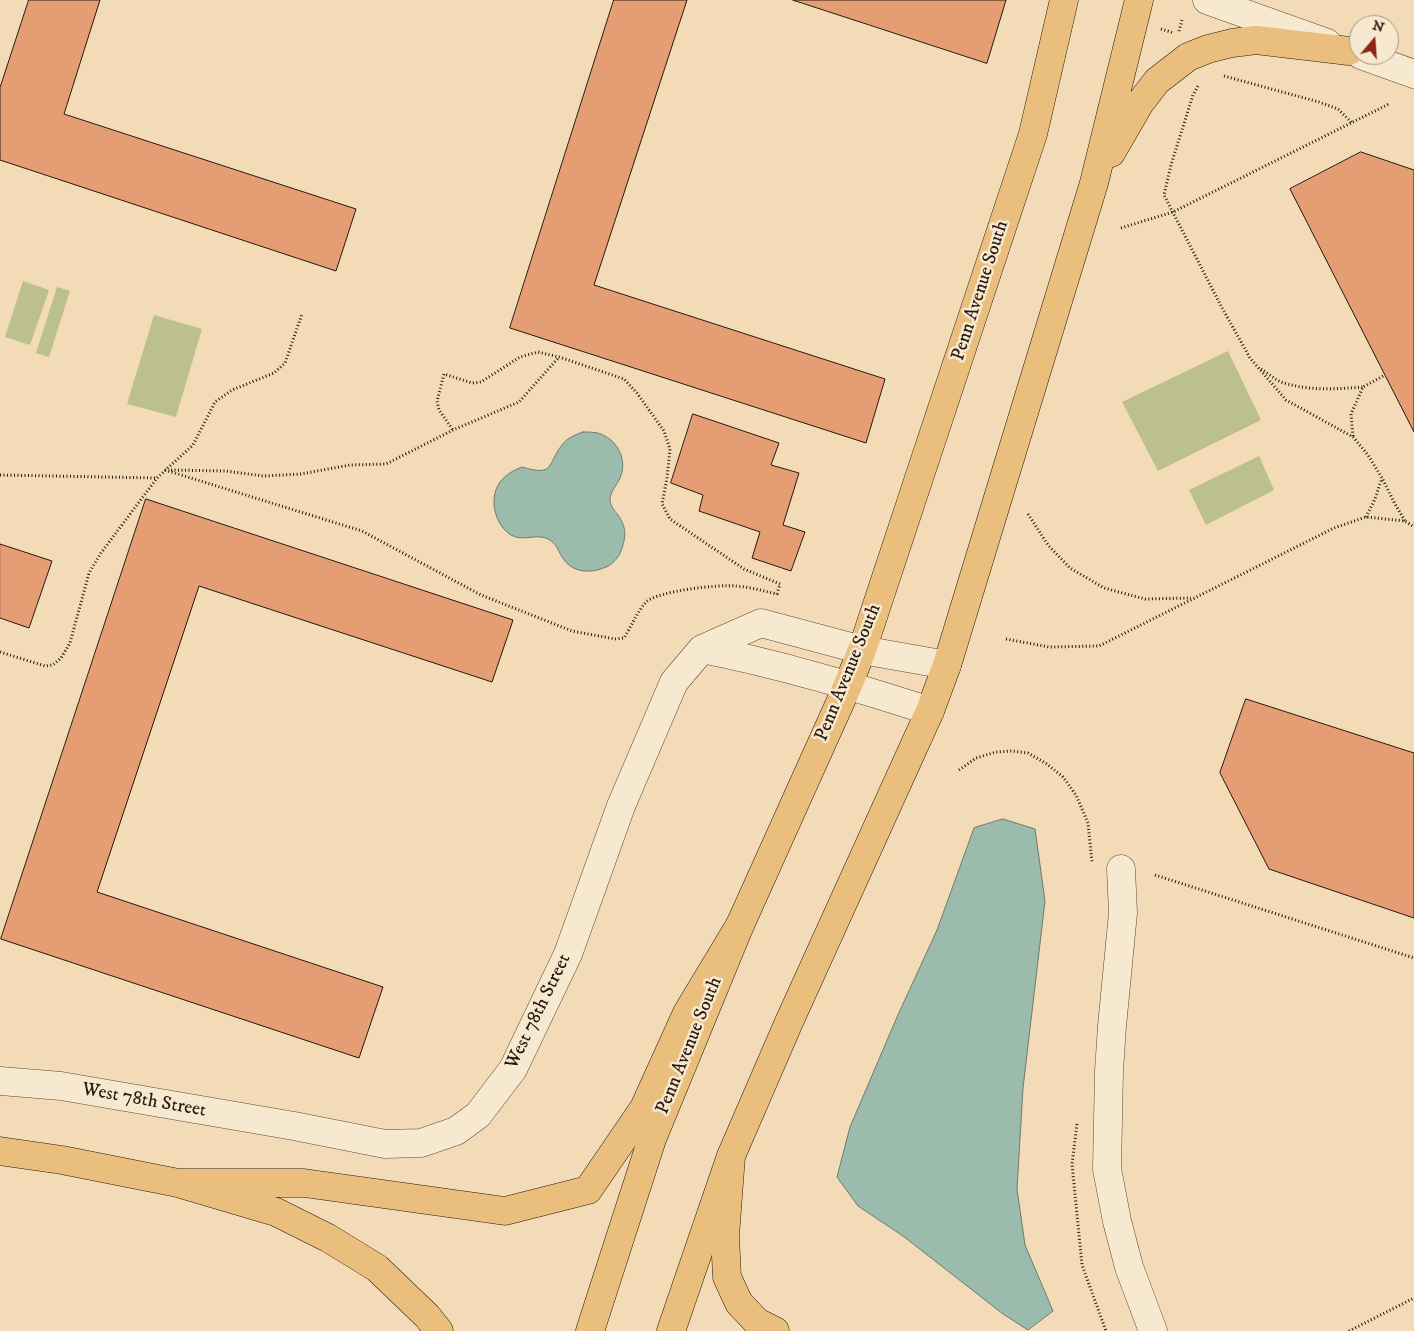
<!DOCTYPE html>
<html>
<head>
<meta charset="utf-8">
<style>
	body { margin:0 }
	#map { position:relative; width:1414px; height:1331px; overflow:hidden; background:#f3dbb7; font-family:"IM FELL DW Pica",serif }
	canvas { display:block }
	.north { position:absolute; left:1349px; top:15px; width:50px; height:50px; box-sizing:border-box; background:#f7e8d0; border:1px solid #a49583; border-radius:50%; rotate:18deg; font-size:14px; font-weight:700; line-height:20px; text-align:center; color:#27190f }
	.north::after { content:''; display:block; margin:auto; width:18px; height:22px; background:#8f2418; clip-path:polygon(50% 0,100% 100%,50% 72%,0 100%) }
</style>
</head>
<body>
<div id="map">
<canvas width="1414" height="1331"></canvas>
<div class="north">N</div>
</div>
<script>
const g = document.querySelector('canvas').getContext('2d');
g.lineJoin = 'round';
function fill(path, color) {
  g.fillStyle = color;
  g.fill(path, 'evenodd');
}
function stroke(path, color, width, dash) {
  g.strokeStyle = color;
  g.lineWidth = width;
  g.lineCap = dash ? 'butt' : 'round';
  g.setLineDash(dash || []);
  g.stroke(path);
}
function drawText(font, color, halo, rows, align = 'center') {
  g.font = font + ' "IM FELL DW Pica",serif';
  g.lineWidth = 5;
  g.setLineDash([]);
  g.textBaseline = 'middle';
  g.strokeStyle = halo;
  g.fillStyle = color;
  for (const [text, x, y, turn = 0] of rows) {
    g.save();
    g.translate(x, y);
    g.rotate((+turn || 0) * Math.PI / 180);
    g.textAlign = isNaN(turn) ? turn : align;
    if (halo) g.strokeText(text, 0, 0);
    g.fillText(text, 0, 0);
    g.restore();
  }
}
const green = new Path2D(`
	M 23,281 L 49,290 L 30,345 L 5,337 Z
	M 57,287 L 70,291 L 49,357 L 36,353 Z
	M 154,315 L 202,329 L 176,417 L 127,404 Z
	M 1228,351 L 1261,420 L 1158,471 L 1122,402 Z
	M 1259,456 L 1274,490 L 1206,525 L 1189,490 Z`);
const water = new Path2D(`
	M 583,432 C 591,432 598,432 605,436 C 620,444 627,463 620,478 C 617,485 610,492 610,499 C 610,506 614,510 618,515 C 627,528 626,537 621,551 C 619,557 612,565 606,567 C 590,574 572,573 562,557 C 558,550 556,543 548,539 C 537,533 523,542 511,535 C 492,523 487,490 506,476 C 510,472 517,469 522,467 C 555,477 547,464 562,445 C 567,438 575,435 583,432 Z
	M 1003,819 L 1035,829 L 1045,901 L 1023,1088 L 1017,1189 L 1025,1245 L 1053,1311 L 1028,1330 L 1003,1314 L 903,1236 L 858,1206 L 837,1177 L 850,1127 L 897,1017 L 937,930 L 974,828 Z`);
const building = new Path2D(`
	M 29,0 L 100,0 L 64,114 L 356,209 L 336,271 L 0,160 L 0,88 Z
	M 614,0 L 687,0 L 594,285 L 885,379 L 866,443 L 510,328 Z
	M 793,0 L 1006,0 L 987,63 Z
	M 1361,152 L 1414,170 L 1414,432 L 1290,189 Z
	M 693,414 L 779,443 L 771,465 L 799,473 L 783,525 L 805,532 L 791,571 L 752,558 L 760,532 L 699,511 L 703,495 L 671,483 Z
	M 146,499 L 513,620 L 492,682 L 199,586 L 97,892 L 383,987 L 359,1058 L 1,939 Z
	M 0,544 L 52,561 L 29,628 L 0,618 Z
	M 1246,699 L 1414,753 L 1414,918 L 1269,869 L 1220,773 Z`);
const path = new Path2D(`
	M 1161,29 L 1174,33
	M 1179,31 L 1182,20
	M 1224,76 L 1319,102 L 1338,109 L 1352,123
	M 1198,86 L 1193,95 L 1171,165 L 1164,195 L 1220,304 L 1250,358 L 1286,400 L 1353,437 L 1368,455 L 1382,478 L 1395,504 L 1405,521
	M 1121,228 L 1173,212 L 1389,104
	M 1261,369 C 1268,373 1276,381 1284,383 C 1310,391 1337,389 1363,387
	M 1353,436 L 1351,414 L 1363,387 L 1385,375
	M 165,470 L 362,531 L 481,595 L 572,631 L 615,639 L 624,638 C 631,627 637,612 646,602 C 658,591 719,584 736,586 C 750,587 763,591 777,594 L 780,584 L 744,569 L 670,519 L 662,504 L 667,478 L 670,449 L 664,431 L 637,393 L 624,379 L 559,357 L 538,352 L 520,357 L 481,382 L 472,383 L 444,374 L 437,401 L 439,410 L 453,430
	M 171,470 L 226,471 L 263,476 L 301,474 L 350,465 L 386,464 L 453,430 L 519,402 L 559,357
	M 0,475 L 157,478
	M 1028,514 L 1048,545 L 1070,568 L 1104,588 L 1145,599 L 1191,598
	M 1366,517 L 1375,499 L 1382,478
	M 1006,639 L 1049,647 L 1099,646 L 1334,528 L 1366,517 L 1405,521 L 1414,527
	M 0,652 L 45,666 L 53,665 L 61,658 L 70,643 L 89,573 L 101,553 L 157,478 L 193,445 L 215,402 L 232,390 L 274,373 L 285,363 L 302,314
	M 959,770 L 976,758 L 996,752 L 1012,751 L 1028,753 L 1047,764 L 1063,777 L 1076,795 L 1088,823 L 1092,862
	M 1155,875 L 1414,958
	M 1077,1124 L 1072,1164 L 1082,1265 L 1106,1331
	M 1349,1331 L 1414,1298`);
const minor = new Path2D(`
	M 1207,0 L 1327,43
	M 1361,55 L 1414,74
	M 702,649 C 779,664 855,687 930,711
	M 1121,869 L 1123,913 L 1112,1026 L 1109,1071 L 1107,1169 L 1117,1221 L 1129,1267 L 1153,1331
	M 0,1081 L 61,1086 L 294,1126 L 385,1144 L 421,1143 L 456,1131 L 478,1115 L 513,1069 L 568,954 L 621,806 L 674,682 L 702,649 L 761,623 L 862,650 L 947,665`);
const major = new Path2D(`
	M 1111,153 L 1140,103 L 1157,81 L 1188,57 L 1208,49 L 1232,43 L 1256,40 L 1349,51
	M 590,1331 L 652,1139 L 740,925 L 848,685 L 862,650 L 1033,134 L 1064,0
	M 671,1331 L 731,1156 L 789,1022 L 930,711 L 947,665 L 1094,183 L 1139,0`);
const highway = new Path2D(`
	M 0,1151 L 62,1160 L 178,1183 L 276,1212 L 328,1238 L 377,1268 L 427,1316 L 439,1331
	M 731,1156 L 725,1236 L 727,1277 L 739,1303 L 757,1322 L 775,1331
	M 178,1183 L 304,1183 L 505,1211 L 588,1190 L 644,1108 L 687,1013 L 740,925`);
const streetNames = [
	["Penn Avenue South",981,291,-72],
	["Penn Avenue South",849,673,-68],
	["West 78th Street",539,1012,-64],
	["Penn Avenue South",690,1046,-68],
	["West 78th Street",144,1101,10]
];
fill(green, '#bcc08e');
fill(water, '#9bbbac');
stroke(water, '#6d7a6d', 1);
fill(building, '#e59e74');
stroke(building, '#27190f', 1);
stroke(minor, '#5a4a39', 29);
stroke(major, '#27190f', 29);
stroke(highway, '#27190f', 29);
stroke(path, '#27190f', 3, [1, 2.5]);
stroke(minor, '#f7e8d0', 28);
stroke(major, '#eabe7c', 28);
stroke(highway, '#eabe7c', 28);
drawText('19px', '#27190f', '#f7e8d0', streetNames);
</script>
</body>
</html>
